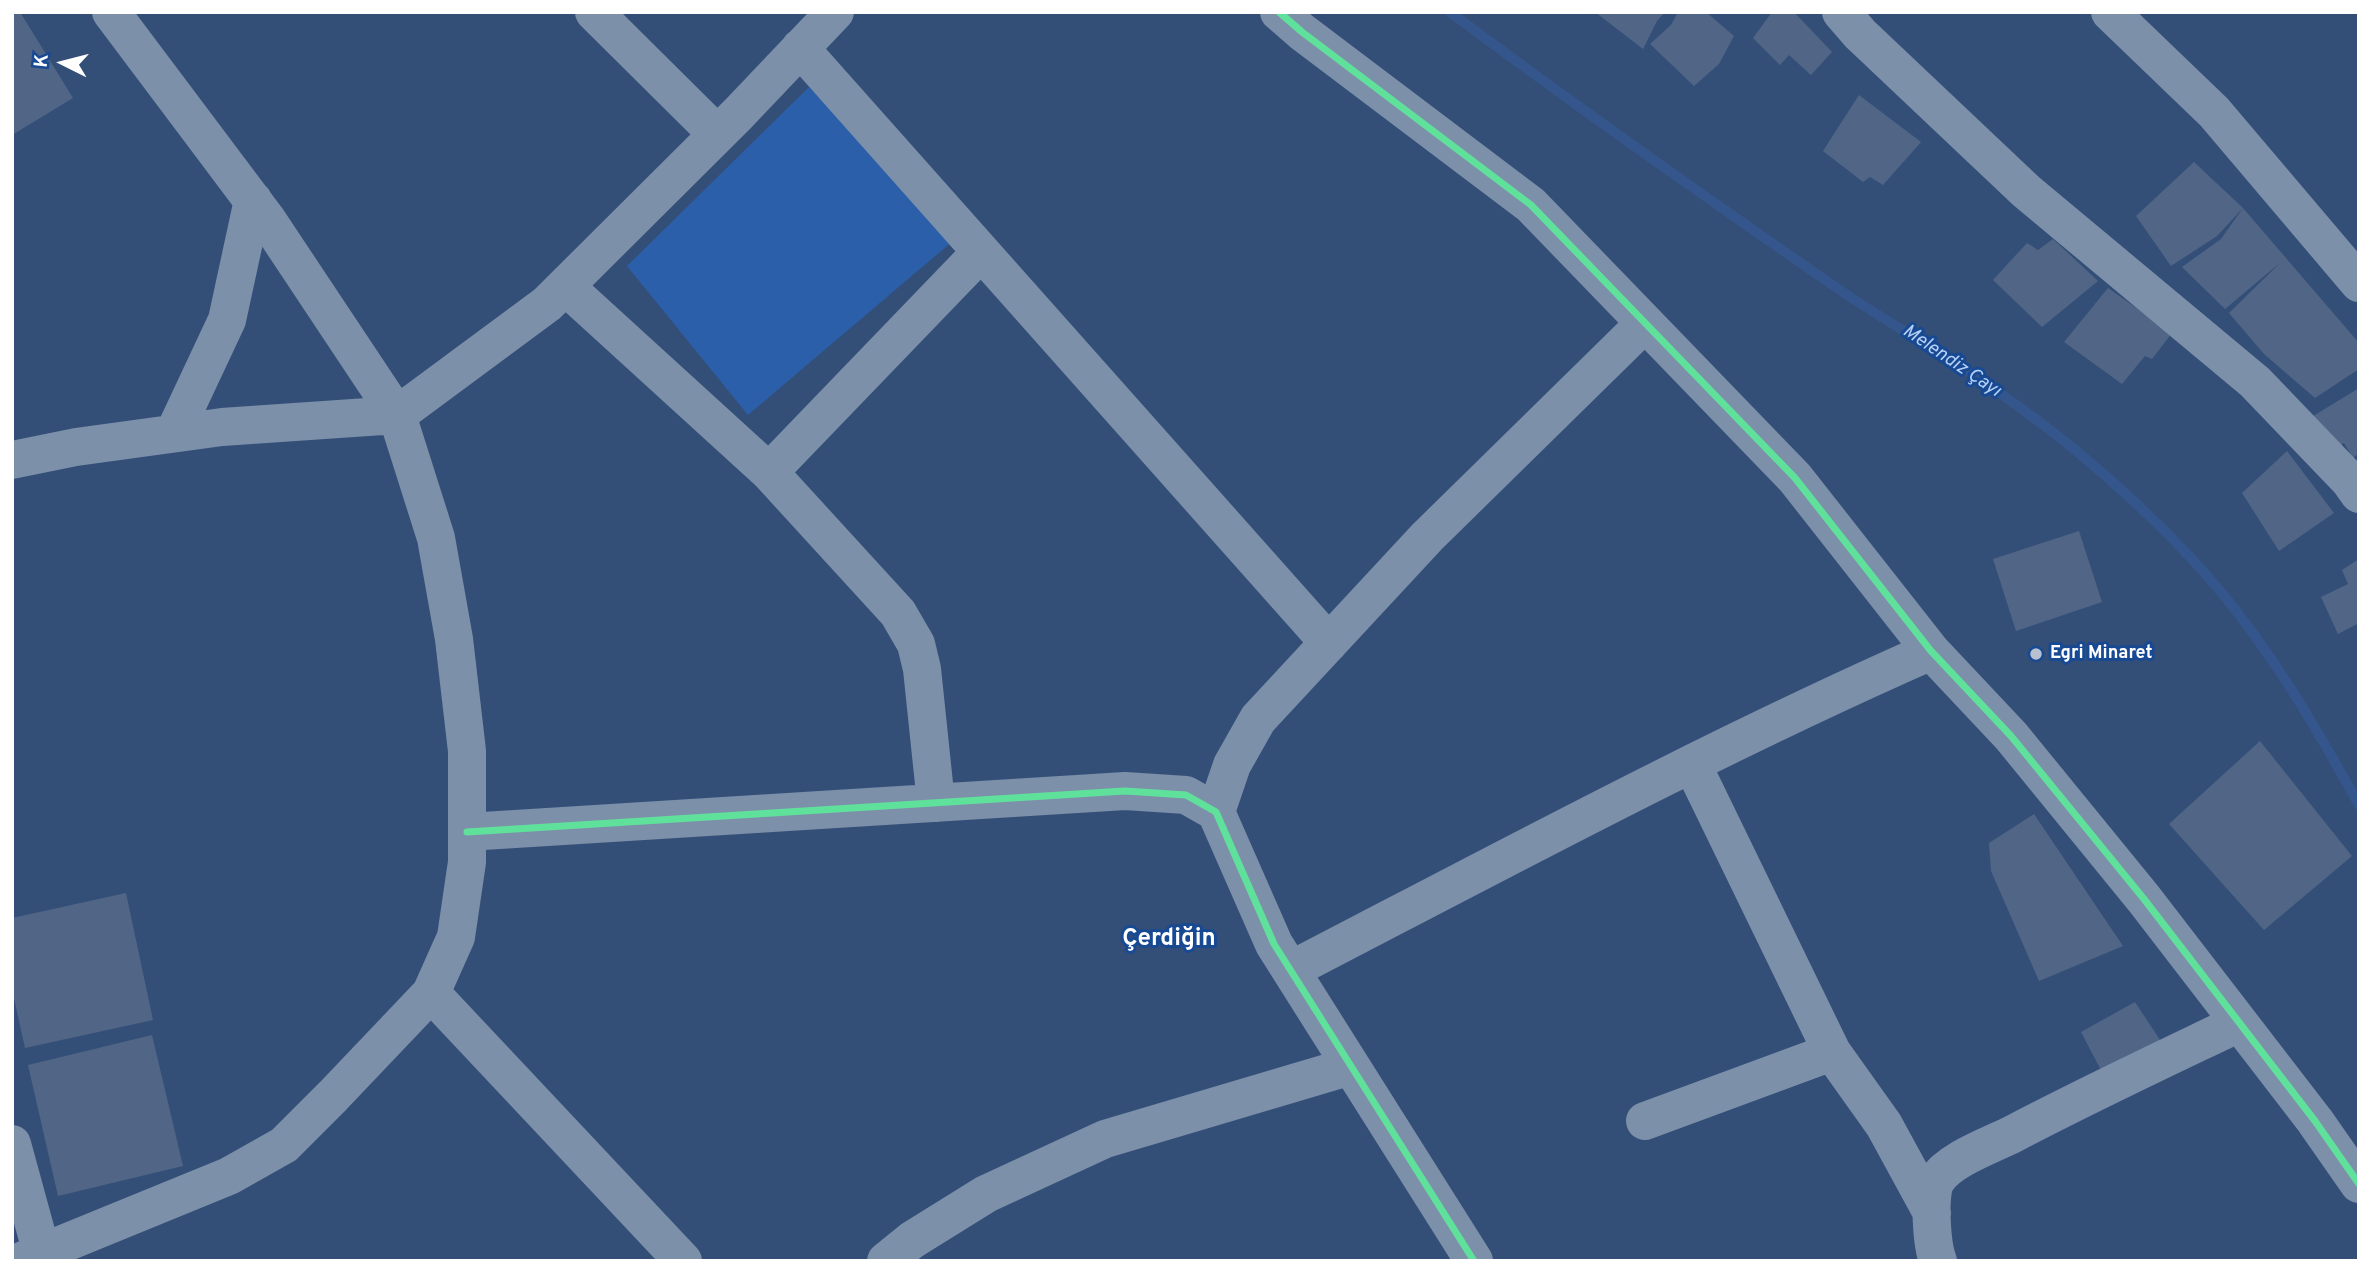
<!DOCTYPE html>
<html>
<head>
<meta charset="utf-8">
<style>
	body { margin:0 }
	#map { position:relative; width:2371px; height:1273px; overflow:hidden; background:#344f77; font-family:Overpass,sans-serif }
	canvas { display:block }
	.frame { position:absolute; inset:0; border:14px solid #fff; pointer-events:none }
	.north { position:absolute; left:28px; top:28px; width:70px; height:70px; -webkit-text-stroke:5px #184993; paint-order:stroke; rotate:276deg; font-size:19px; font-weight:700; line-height:28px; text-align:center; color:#fff }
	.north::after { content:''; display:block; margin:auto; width:24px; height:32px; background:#fff; clip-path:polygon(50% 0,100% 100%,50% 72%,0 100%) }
</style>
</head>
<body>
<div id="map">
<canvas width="2371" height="1273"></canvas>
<div class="frame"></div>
<div class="north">K</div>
</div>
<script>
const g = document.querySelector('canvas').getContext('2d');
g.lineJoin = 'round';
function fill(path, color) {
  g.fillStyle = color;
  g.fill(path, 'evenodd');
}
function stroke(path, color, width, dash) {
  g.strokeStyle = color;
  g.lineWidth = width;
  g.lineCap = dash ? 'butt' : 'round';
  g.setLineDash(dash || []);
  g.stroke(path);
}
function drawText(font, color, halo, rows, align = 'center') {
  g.font = font + ' Overpass,sans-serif';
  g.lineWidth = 6;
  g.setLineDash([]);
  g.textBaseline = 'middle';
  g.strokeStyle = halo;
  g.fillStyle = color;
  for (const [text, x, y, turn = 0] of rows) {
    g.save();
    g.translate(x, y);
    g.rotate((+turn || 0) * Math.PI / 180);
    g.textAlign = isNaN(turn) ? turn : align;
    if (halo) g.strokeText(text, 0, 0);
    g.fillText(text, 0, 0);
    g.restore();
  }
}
const green = new Path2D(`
	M 809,87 L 954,240 L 748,415 L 627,266 Z`);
const stream = new Path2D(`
	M 1450,12 C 1581,110 1715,204 1850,297 C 1888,322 1927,344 1964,369 C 2046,422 2123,486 2190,557 C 2259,630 2311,718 2359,805`);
const building = new Path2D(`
	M 12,12 L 20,12 L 73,98 L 12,135 Z
	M 1595,12 L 1665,12 L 1657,21 L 1643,49 Z
	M 1678,12 L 1706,12 L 1734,36 L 1719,64 L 1694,86 L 1650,44 L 1671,25 Z
	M 1772,12 L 1794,12 L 1832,52 L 1811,75 L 1789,55 L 1780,65 L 1753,38 Z
	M 1859,95 L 1921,142 L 1883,185 L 1870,177 L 1863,182 L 1823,151 Z
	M 2194,162 L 2243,208 L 2217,236 L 2171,266 L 2136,216 Z
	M 2243,208 L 2359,343 L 2359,369 L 2315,398 L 2264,354 L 2229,313 L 2281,262 L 2225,309 L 2182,267 L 2221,239 Z
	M 2053,239 L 2098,281 L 2042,327 L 1993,280 L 2027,243 L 2038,250 Z
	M 2108,288 L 2172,333 L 2152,359 L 2145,356 L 2122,384 L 2064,342 Z
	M 2359,388 L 2359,453 L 2353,458 L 2344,443 L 2336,448 L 2310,418 Z
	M 2287,451 L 2334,513 L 2279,551 L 2242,493 Z
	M 2079,531 L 2102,602 L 2016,631 L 1993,559 Z
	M 2359,559 L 2359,623 L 2338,634 L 2321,597 L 2348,584 L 2342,570 Z
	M 2260,741 L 2352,856 L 2264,930 L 2169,824 Z
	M 2034,814 L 2123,946 L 2039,981 L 1991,871 L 1989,843 Z
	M 126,893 L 153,1020 L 25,1048 L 12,989 L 12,918 Z
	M 2135,1002 L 2164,1046 L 2103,1074 L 2081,1032 Z
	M 152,1035 L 183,1166 L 58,1196 L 28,1065 Z`);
const minor = new Path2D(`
	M 111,12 L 268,221 L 397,415 L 436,538 L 454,639 L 467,751 L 467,862 L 456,937 L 431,993
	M 594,12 L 717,134
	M 1279,12 L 1302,32 L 1531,205 L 1795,478 L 1931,651 L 2011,736 L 2144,899 L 2315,1121 L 2359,1184
	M 1841,12 L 1860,34 L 2026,191 L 2255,382 L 2349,480 L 2359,494
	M 2110,12 L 2214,112 L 2359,283
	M 800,48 L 1329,643
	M 565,286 L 769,472 L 898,613 L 916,644 L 922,669 L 936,803
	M 174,433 L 227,320 L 253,200
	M 12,460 L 76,447 L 222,427 L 397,415 L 547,304 L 738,114 L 835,12
	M 769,472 L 981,252
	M 1692,764 L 1832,1052 L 1884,1125 L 1932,1213
	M 1216,812 L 1232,765 L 1258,719 L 1427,537 L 1645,323
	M 467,832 L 1125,791 L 1186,795 L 1216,812 L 1274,944 L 1474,1261
	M 1291,970 C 1503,860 1713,747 1931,651
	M 1645,1121 L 1832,1052
	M 12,1144 L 41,1250
	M 21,1261 L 229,1176 L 284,1145 L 333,1096 L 431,993 L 683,1261
	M 886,1261 L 912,1240 L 986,1194 L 1105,1139 L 1351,1066
	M 1938,1261 C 1932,1246 1928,1195 1936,1181 C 1948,1160 1991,1145 2013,1134 C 2087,1095 2164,1059 2239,1023`);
const cycleway = new Path2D(`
	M 1279,12 L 1302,32 L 1531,205 L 1795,478 L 1931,651 L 2011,736 L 2144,899 L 2315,1121 L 2359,1184
	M 467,832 L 1125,791 L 1186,795 L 1216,812 L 1274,944 L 1474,1261`);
const markers = [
	[2036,654,7,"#b8c1cf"]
];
const poiNames = [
	["Egri Minaret",2050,654]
];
const waterNames = [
	["Melendiz Çayı",1951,362,34]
];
const districtNames = [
	["Çerdiğin",1169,940]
];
fill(green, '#2b5fa9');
stroke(stream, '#34568c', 10);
fill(building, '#516686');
stroke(minor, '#7c90aa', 38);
stroke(cycleway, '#60e19b', 7);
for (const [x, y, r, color] of markers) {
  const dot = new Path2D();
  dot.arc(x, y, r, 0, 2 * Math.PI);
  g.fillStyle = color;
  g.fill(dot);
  stroke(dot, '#184993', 2.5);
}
drawText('bold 18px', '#fff', '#184993', poiNames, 'left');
drawText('italic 19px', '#b4d0f7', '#184993', waterNames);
drawText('bold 24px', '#fff', '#184993', districtNames);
</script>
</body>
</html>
